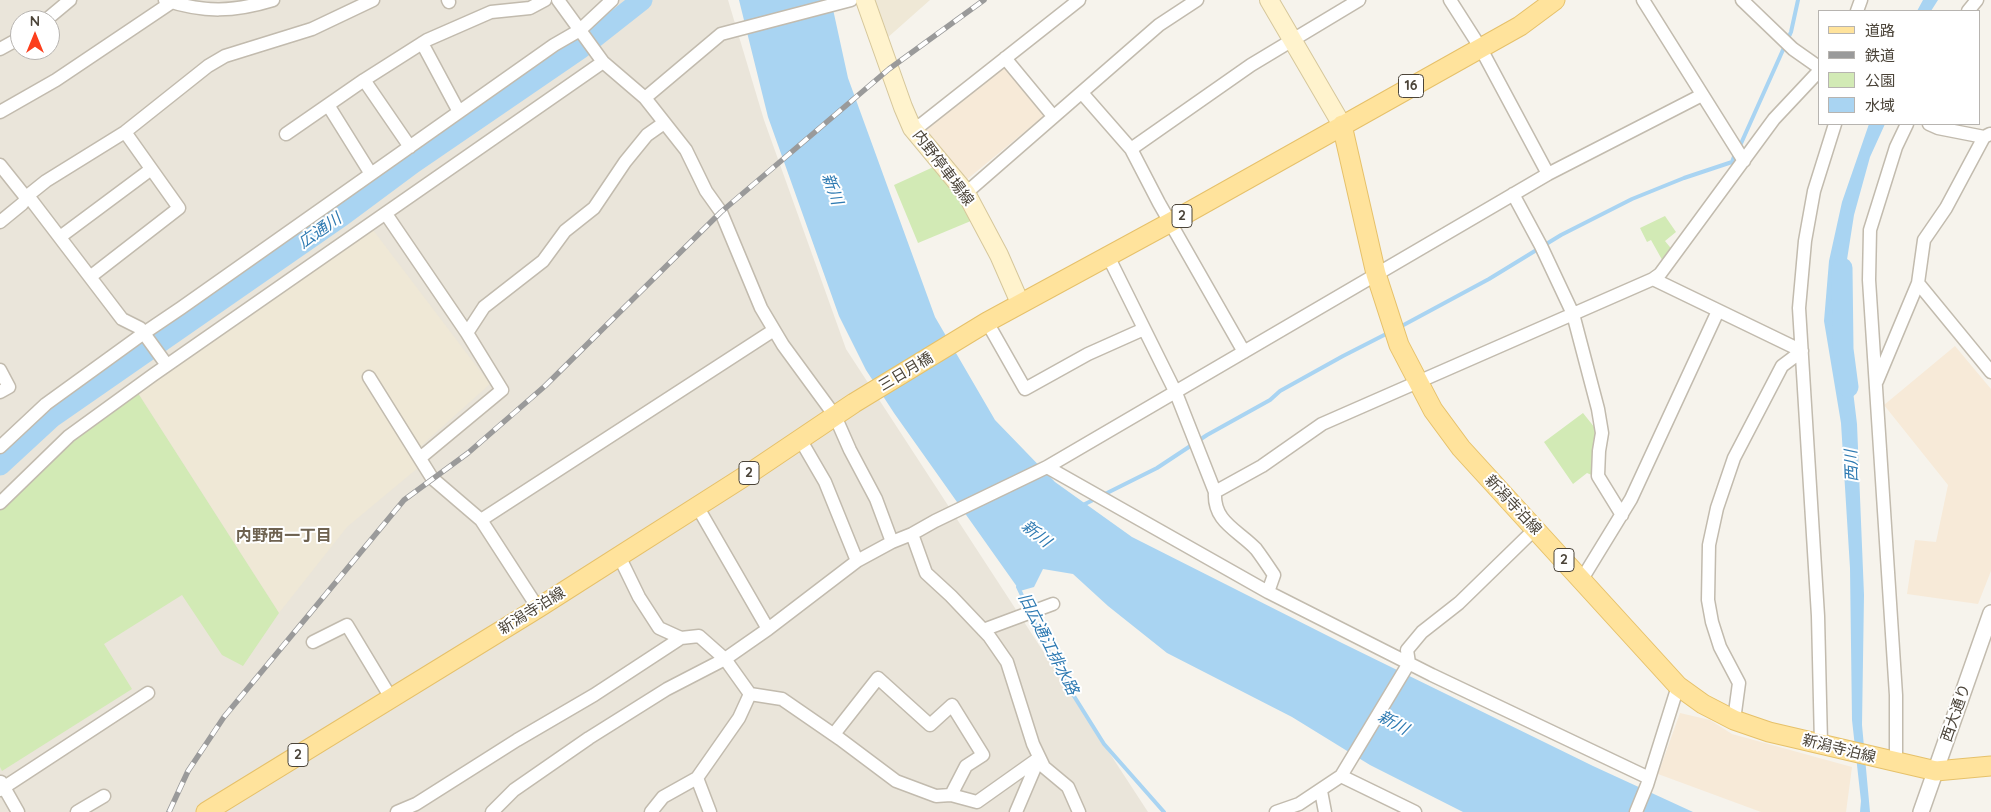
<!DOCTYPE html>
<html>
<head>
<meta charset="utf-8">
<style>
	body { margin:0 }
	#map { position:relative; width:1991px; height:812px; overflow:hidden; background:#f6f3ec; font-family:Quicksand,"Noto Sans JP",sans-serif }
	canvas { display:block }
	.legend { position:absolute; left:1818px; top:10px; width:162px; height:115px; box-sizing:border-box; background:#fff; border:1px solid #b7b4b0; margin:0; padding:6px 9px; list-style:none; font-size:15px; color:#4b4439 }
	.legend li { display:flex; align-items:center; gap:10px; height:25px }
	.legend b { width:25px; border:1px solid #b7b4b0 }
	.north { position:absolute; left:10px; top:10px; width:50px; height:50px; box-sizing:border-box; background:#fff; border:1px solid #b7b4b0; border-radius:50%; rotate:0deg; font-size:14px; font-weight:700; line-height:20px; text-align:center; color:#4b4439 }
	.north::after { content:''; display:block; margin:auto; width:18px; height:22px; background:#fc3f1d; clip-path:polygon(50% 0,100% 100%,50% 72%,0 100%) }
</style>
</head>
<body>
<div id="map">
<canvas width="1991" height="812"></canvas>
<ul class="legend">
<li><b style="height:6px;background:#ffe39c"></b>道路</li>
<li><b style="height:6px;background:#9a9a9a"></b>鉄道</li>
<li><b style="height:14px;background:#d2eab5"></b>公園</li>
<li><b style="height:14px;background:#a9d4f2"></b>水域</li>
</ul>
<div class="north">N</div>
</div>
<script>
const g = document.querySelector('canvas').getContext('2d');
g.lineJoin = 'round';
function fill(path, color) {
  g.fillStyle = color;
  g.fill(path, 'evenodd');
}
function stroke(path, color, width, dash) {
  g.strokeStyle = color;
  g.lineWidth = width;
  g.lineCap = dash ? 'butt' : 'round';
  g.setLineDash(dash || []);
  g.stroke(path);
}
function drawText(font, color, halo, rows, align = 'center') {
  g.font = font + ' Quicksand,"Noto Sans JP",sans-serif';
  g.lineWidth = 4;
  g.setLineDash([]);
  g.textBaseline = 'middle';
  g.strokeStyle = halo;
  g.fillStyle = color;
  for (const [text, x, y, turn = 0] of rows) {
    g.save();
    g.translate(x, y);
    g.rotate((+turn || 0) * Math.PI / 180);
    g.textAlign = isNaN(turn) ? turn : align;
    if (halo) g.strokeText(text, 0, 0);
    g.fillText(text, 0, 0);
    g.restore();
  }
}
const residential = new Path2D(`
	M 0,0 L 728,0 L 764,120 L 846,349 L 1148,812 L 0,812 ZM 20,20 L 50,20 L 50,50 L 20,50 Z`);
const commercial = new Path2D(`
	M 1006,65 L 1044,116 L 965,181 L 919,132 Z
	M 1955,346 L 1991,389 L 1991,571 L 1978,604 L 1907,594 L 1915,540 L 1936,542 L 1948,485 L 1884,405 Z
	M 1680,713 L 1710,720 L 1732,734 L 1852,767 L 1846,812 L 1761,812 L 1658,774 Z`);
const education = new Path2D(`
	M 873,0 L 930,0 L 886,39 Z
	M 370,226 L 490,384 L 421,446 L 431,457 L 347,527 L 279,613 L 136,390 Z`);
const green = new Path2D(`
	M 940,164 L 978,218 L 918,243 L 894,185 Z
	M 1665,216 L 1676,232 L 1665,241 L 1674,252 L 1665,265 L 1651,240 L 1647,242 L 1640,228 Z
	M 136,390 L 279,613 L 243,666 L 222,655 L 182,595 L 104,644 L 132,689 L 2,771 L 0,767 L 0,507 L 35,469 Z
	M 1583,413 L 1599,433 L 1594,476 L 1587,473 L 1573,484 L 1544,442 Z`);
const water = new Path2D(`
	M 739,0 L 831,0 L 848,78 L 935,317 L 995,420 L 1055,482 L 1132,537 L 1342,643 L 1593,766 L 1693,812 L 1463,812 L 1370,765 L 1292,717 L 1167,653 L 1108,606 L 1073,574 L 1043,569 L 1034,587 L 1020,591 L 894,413 L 866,370 L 839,316 L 768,117 Z
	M 1923,0 L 1938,0 L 1931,11 L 1917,11 Z
	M 1869,124 L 1885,124 L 1870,157 L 1854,215 L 1838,317 L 1840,343 L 1853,391 L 1857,424 L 1864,595 L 1862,725 L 1870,812 L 1860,812 L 1861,801 L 1852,720 L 1850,568 L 1841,423 L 1824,321 L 1829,261 L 1842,202 Z`);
const stream = new Path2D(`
	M 1739,148 L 1791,32 L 1798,0
	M 1398,328 L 1489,279 L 1561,235 L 1632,199 L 1684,178 L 1732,162 L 1735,154
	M 1103,495 L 1157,468 L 1207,435 L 1270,400 L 1280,391 L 1343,356 L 1390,332
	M 1083,505 L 1097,498
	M 1018,587 L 1057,669 L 1104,744 L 1164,812`);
const river = new Path2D(`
	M 1842,268 L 1843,349 L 1848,387
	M 0,465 L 52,417 L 343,215 L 413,163 L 581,48 L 642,0`);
const minor = new Path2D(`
	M 165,0 C 204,13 234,12 273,0
	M 448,0 L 449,2
	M 558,0 L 603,62 L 645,98 L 686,150 L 706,191 L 721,212 L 761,308 L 783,345 L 835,416 L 850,450 L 876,499 L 892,542
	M 1450,0 L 1480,47 L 1548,174
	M 1643,0 L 1744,161
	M 1742,0 L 1793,49 L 1820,68
	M 1857,11 L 1861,0
	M 1968,11 L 1977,0
	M 46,20 L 70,0
	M 422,43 L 459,112
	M 0,49 L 20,38
	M 1005,58 L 1053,116
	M 364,80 L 410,147
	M 1082,93 L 1131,149 L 1159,203 L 1244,352
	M 645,98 L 721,34 L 851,0
	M 328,105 L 371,174
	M 0,112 L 56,80 L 172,2
	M 1929,124 L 1938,128 L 1984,137 L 1990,134
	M 912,128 L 922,124 L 1079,0
	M 286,134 L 364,80 L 427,40 L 491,12 L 530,8 L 545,0
	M 1131,149 L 1251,65 L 1359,0
	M 0,165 L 24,195 L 32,201 L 122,319 L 140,328 L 164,361
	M 966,193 L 1159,25 L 1197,0
	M 1513,194 L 1541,246 L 1573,314 L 1598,409 L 1602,433 L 1599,451 L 1598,476 L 1622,515
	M 386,214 L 467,333 L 502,390 L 420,458
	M 0,222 L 22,204 L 31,193 L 46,181 L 125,132 L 208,66 L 225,56 L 312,29 L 373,0
	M 60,237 L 150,170
	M 1108,256 L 1176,393 L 1215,492 C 1213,522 1238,530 1256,549 C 1262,557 1268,566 1274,575 L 1268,592
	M 90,277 L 179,208 L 125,132
	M 1653,279 L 1802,351
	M 1918,283 L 1991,372
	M 987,322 L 1025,389 L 1088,354 L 1144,329
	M 467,333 L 484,307 L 543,261 L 565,231 L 594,208 L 625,162 L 647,135 L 664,123
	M 0,370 L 9,387 L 0,392
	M 369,377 L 432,478 L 481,520 L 538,608
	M 1877,381 L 1918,283 L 1924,240 L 1946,208 L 1984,137
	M 800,439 L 825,482 L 857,561
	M 0,447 L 46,404 L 144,333 L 181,308 L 554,45 L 580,30 L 612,0
	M 1047,467 L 1268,592 L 1432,675 L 1649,778
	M 1215,492 L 1262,466 L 1322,424 L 1653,279 L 1660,274 L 1774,119 L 1820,70
	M 0,503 L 69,436 L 153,375 L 603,62
	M 697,506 L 768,629
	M 481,520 L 774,330
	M 912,534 L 926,573 L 951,596 L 989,636 L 1007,662 L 1033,744 L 1044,767 L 1068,787 L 1079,812
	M 619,556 L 639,597 L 659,628 L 681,638 L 699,636 L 725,659 L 750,694 L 782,699 L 840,739 L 896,781 L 936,796 L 951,795 L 977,802 L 1039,758 L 1016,812
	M 1582,579 L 1631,499 L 1718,311
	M 983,630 L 1053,604
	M 313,642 L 347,625 L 391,698
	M 1734,720 L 1739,683 L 1720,647 L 1712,622 L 1708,600 L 1709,545 L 1717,508 L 1734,458 L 1782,366 L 1802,351
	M 834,734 L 878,678 L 930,725 L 952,705 L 983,755 L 966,766 L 951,795
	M 1821,744 L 1818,616 L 1799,308 L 1805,241 L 1814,191 L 1835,124
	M 1896,763 L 1896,695 L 1869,280 L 1870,230 L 1896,147 L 1907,124
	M 1341,776 L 1415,812
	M 1,782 L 18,812
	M 0,790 L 148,693
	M 1321,791 L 1325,812
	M 77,812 L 104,796
	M 397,812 L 416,804 L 517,740 L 594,695 L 681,638
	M 492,812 L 514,790 L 589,738 L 667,689 L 725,659 L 768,629 L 857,561 L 892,542 L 912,534 L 935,521 L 1047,467 L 1548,174 L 1702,95
	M 651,812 L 663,797 L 697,778
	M 710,812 L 697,778 L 739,718 L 750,694
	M 1276,812 L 1299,804 L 1341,776 L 1409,663 L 1407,650 L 1422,632 L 1459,603 L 1535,529
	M 1636,812 L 1647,785 L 1678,686`);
const tertiary = new Path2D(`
	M 1921,812 L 1991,613`);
const secondary = new Path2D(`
	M 865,0 L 903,107 L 912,128 L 966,193 L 999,255 L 1020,303
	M 1269,0 L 1342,125`);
const primary = new Path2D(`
	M 1342,125 L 1376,274 L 1399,345 L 1433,410 L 1461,448 L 1678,686 L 1703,704 L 1734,720 L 1769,732 L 1936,771 L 1991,766
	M 206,812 L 538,608 L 753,471 L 854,403 L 987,322 L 1171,222 L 1520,26 L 1555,0`);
const rail = new Path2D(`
	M 169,812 L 188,771 L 224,717 L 404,500 L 468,453 L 545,386 L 721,212 L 889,69 L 984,0`);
const shields = [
	[1411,86,25],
	[1182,216,20],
	[749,473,20],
	[1564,560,20],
	[298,755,20]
];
const shieldNames = [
	["16",1411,86],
	["2",1182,216],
	["2",749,473],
	["2",1564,560],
	["2",298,755]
];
const streetNames = [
	["内野停車場線",943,168,53],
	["三日月橋",906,372,-31],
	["新潟寺泊線",1513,505,47],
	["新潟寺泊線",532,611,-32],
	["西大通り",1956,713,-71],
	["新潟寺泊線",1839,749,14]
];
const waterNames = [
	["新川",832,189,70],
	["広通川",320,231,-35],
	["西川",1852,466,-92],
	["新川",1036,534,39],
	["旧広通江排水路",1048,644,63],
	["新川",1393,723,29]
];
const neighbourhoodNames = [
	["内野西一丁目",284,536]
];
fill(residential, '#eae5da');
fill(commercial, '#f7ead8');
fill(education, '#efe8d6');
fill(green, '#d2eab5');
fill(water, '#a9d4f2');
stroke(stream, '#a9d4f2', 4);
stroke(river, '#a9d4f2', 21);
stroke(minor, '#c2bbae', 15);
stroke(tertiary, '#c2bbae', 18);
stroke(secondary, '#d6c79b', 20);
stroke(primary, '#e6c16a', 21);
stroke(minor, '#fff', 12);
stroke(tertiary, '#fff', 15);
stroke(secondary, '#fff3cd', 18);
stroke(primary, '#ffe39c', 19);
stroke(rail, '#9a9a9a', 5.5);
stroke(rail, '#fff', 4, [11]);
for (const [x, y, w] of shields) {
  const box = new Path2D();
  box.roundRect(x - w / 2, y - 11.5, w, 23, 4);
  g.fillStyle = '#fff';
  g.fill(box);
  stroke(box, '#4b4439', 1);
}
drawText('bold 14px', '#4b4439', null, shieldNames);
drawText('15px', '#4b4439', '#fff', streetNames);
drawText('italic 16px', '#2e7ab2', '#fff', waterNames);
drawText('bold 16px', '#6e6250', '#fff', neighbourhoodNames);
</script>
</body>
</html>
